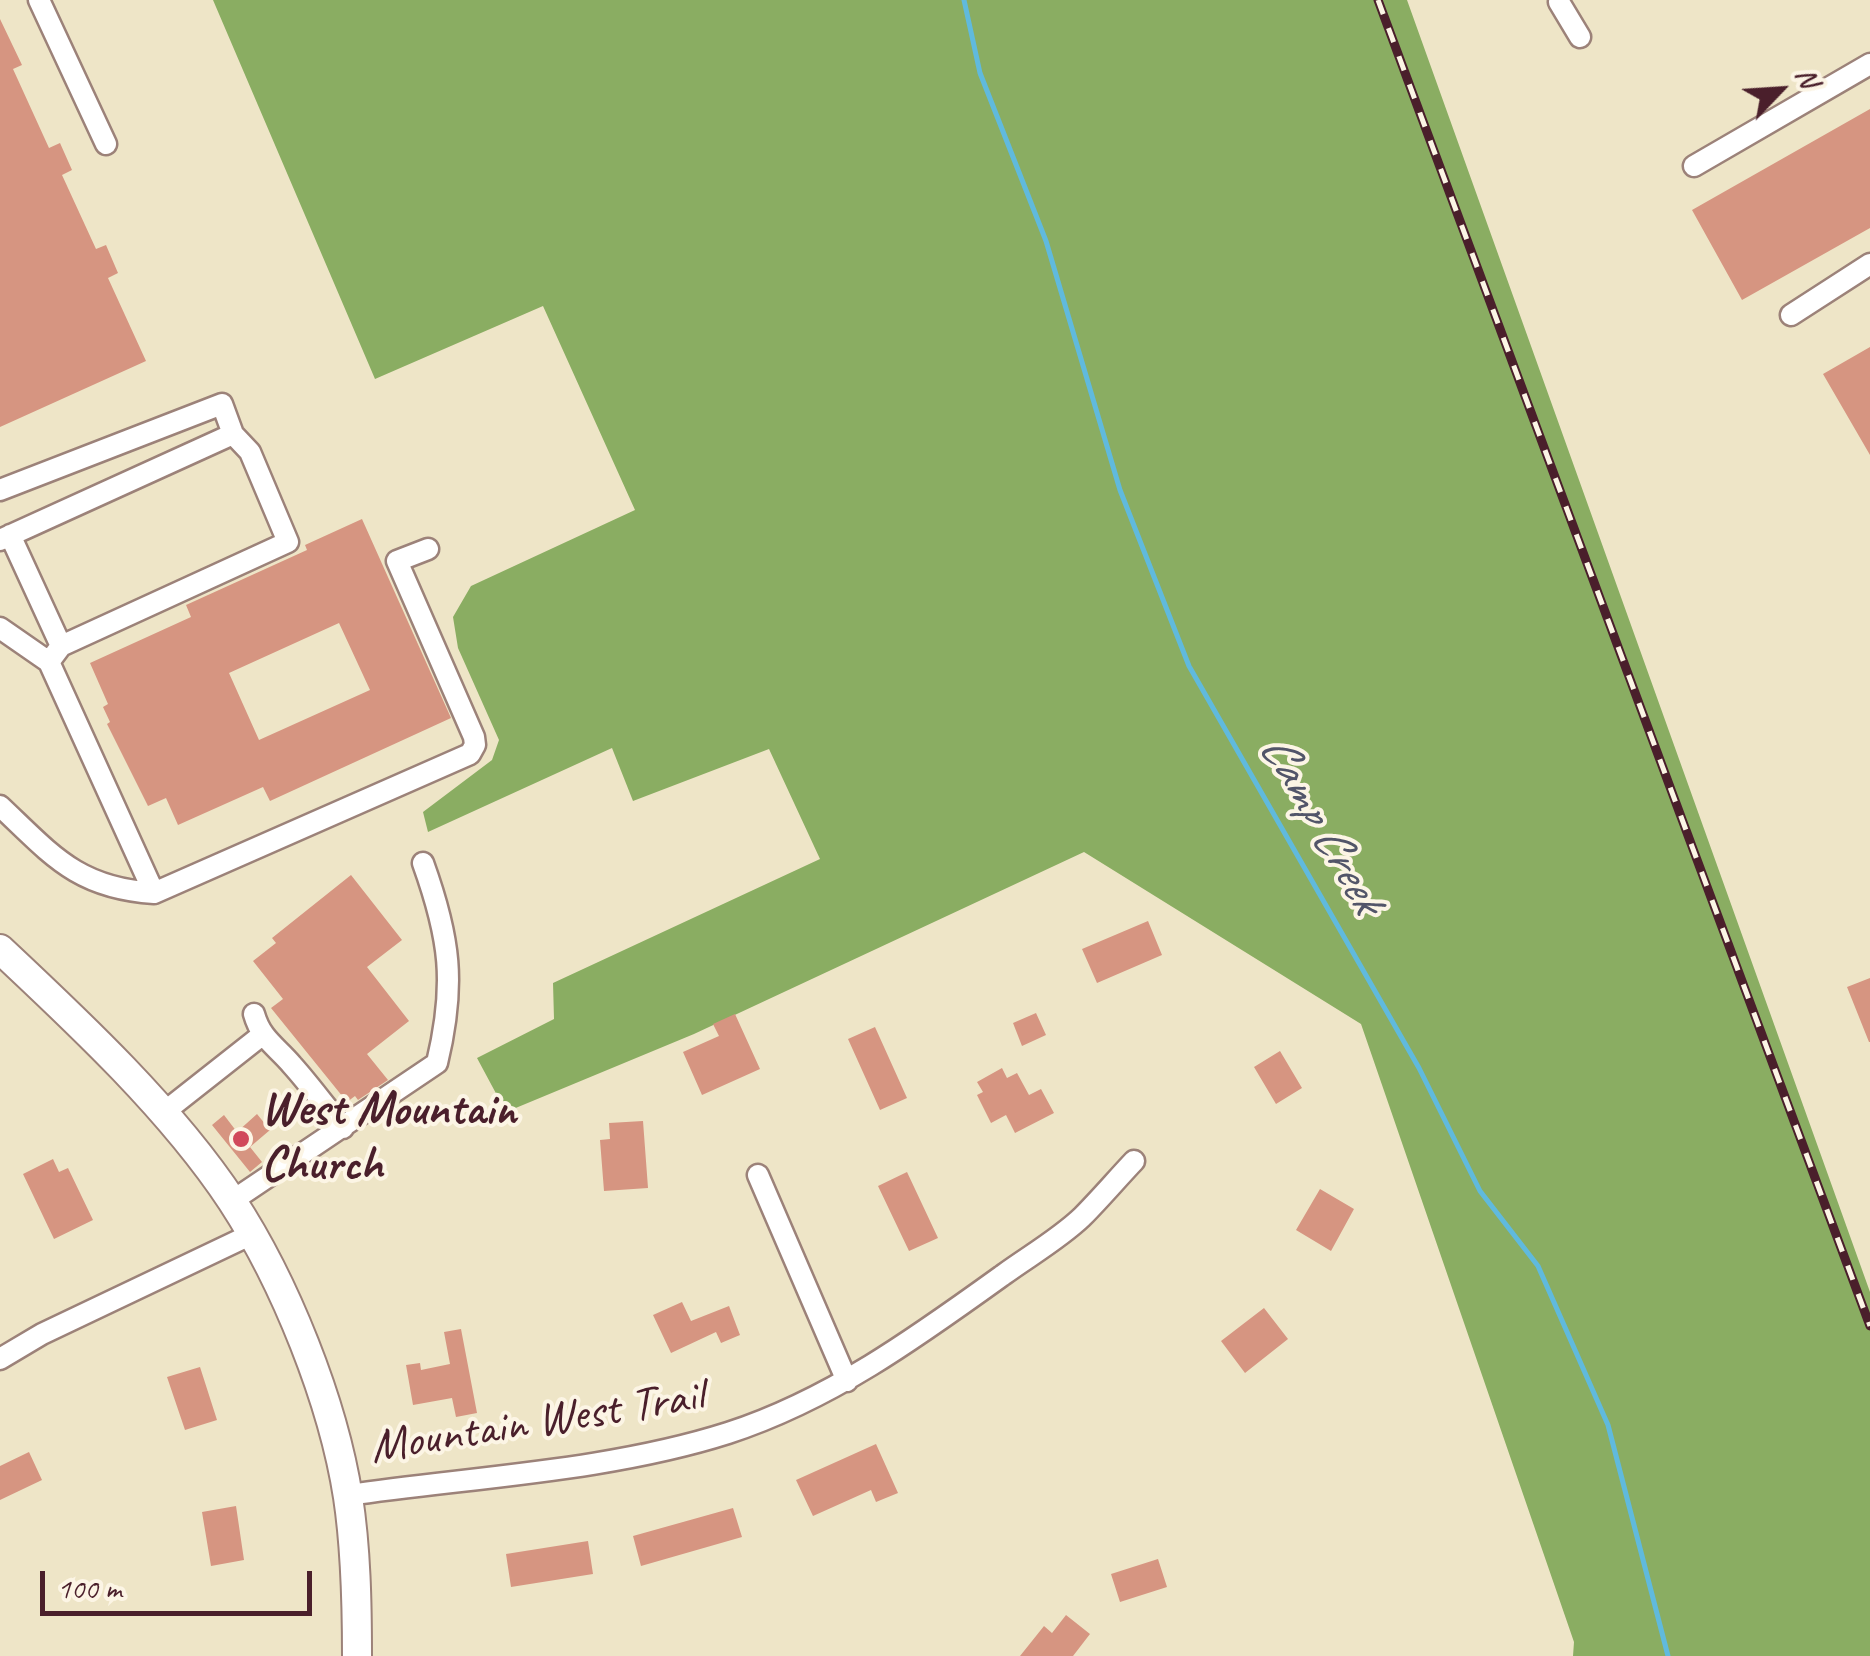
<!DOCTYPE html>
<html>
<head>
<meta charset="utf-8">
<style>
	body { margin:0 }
	#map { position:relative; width:1870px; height:1656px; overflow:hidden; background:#eee5c7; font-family:Caveat,sans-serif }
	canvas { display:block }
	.north { position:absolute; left:1730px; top:40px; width:100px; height:100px; -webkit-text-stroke:8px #fcf5e5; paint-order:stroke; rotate:65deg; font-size:28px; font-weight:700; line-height:40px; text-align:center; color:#4a1f2b }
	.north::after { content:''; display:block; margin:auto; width:35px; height:45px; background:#4a1f2b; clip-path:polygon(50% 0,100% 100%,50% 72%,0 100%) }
	.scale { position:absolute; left:40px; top:1571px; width:272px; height:45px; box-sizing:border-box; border:5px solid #4a1f2b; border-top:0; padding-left:12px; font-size:30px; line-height:35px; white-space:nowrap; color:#4a1f2b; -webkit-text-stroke:8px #fcf5e5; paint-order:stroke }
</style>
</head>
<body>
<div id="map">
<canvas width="1870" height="1656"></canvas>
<div class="north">N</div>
<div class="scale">100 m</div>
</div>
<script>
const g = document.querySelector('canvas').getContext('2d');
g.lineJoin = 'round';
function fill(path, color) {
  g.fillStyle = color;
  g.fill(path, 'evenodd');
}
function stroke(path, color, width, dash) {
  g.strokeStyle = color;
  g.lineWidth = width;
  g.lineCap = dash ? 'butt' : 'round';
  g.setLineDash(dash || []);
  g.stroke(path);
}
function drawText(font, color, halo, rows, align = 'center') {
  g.font = font + ' Caveat,sans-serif';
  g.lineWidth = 8;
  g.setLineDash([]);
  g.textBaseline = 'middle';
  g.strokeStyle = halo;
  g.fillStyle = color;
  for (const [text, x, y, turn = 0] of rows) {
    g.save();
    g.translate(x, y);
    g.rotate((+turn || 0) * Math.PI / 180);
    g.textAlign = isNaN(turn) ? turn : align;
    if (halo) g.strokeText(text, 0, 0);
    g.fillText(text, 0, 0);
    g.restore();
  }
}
const forest = new Path2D(`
	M 213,0 L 1407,0 L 1870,1292 L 1870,1656 L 1573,1656 L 1574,1642 L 1361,1024 L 1084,852 L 694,1034 L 506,1112 L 477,1058 L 554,1019 L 553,983 L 820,859 L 769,749 L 633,801 L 612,748 L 428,832 L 423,812 L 492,760 L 499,740 L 458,648 L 453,617 L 471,586 L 635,510 L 543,306 L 375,379 Z`);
const stream = new Path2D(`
	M 964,0 L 980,73 L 1046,241 L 1120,490 L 1189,666 L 1419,1068 L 1480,1191 L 1538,1266 L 1608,1425 L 1668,1656`);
const building = new Path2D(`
	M 0,19 L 22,65 L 13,69 L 49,148 L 60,143 L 72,170 L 62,175 L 96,249 L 106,245 L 118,273 L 108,278 L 146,361 L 0,427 Z
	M 1870,109 L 1870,228 L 1742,300 L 1692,210 Z
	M 1870,347 L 1870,455 L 1823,374 Z
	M 362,519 L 451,718 L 270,801 L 263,787 L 178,825 L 166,798 L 148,806 L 107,724 L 110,722 L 103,707 L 108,704 L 90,663 L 191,617 L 186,605 L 307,550 L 305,545 ZM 339,623 L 370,690 L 259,740 L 229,673 Z
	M 351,875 L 402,940 L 367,967 L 409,1021 L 367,1054 L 388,1080 L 358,1100 L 355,1096 L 347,1102 L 271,1008 L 283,999 L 253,961 L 276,943 L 272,938 Z
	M 1148,921 L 1162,955 L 1097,983 L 1082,949 Z
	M 1870,978 L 1870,1042 L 1869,1042 L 1847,987 Z
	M 1036,1013 L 1046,1035 L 1022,1046 L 1013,1023 Z
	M 735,1014 L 760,1069 L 702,1095 L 683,1052 L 719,1036 L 713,1024 Z
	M 875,1027 L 907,1098 L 880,1110 L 848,1039 Z
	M 1280,1051 L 1302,1088 L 1276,1104 L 1254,1067 Z
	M 1002,1068 L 1007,1078 L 1017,1073 L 1029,1095 L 1041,1089 L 1054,1113 L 1015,1133 L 1006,1115 L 991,1123 L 977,1095 L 983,1092 L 977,1082 Z
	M 257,1114 L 270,1130 L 250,1147 L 262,1162 L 250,1172 L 212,1125 L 224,1115 L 237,1132 Z
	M 643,1121 L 648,1188 L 604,1191 L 600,1140 L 610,1139 L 609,1123 Z
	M 53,1159 L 59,1172 L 68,1168 L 93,1220 L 54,1239 L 23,1174 Z
	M 907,1172 L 938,1238 L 909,1251 L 878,1186 Z
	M 1320,1189 L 1354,1209 L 1331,1251 L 1296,1230 Z
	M 682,1302 L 691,1321 L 729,1306 L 740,1335 L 721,1343 L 716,1332 L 671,1353 L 653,1315 Z
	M 1264,1308 L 1288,1339 L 1245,1373 L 1221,1341 Z
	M 461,1329 L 477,1413 L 456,1417 L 452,1398 L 413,1405 L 406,1365 L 420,1363 L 421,1370 L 450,1364 L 444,1332 Z
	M 200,1367 L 217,1420 L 185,1430 L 167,1377 Z
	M 876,1444 L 898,1493 L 876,1502 L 871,1490 L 813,1516 L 796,1480 Z
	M 29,1452 L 42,1480 L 0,1500 L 0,1466 Z
	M 236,1506 L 244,1560 L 211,1566 L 202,1512 Z
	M 733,1508 L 742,1537 L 641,1566 L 633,1536 Z
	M 588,1541 L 593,1574 L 511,1587 L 506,1554 Z
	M 1158,1559 L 1167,1587 L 1120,1602 L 1111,1574 Z
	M 1066,1615 L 1090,1634 L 1073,1656 L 1020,1656 L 1044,1626 L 1052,1633 Z`);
const minor = new Path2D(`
	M 39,0 L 106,144
	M 1559,2 L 1580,37
	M 1694,166 L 1870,64
	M 1791,315 L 1870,264
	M 0,490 L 222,404 L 233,434 L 0,540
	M 10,535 L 61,646
	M 0,628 L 49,662 L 154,893
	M 49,662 L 61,646 L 288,542 L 250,452 L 233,434
	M 0,806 C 52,855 77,888 154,893 L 470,754 L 475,745 L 474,737 L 397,561 L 428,549
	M 254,1014 C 261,1039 276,1046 292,1065 C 310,1085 326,1107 343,1128
	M 163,1113 L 262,1035
	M 758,1175 L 847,1381
	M 232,1201 L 437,1063 C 456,984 450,938 423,863
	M 0,1359 L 42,1334 L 250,1235
	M 348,1495 C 472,1477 609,1471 728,1433 C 830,1400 917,1337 1003,1275 C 1029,1256 1059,1239 1082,1217 C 1100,1199 1116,1180 1134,1161`);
const major = new Path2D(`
	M 0,949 C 79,1023 172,1110 232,1201 C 285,1282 333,1401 348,1497 C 356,1549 357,1603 357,1656`);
const rail = new Path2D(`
	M 1378,0 L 1870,1326`);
const markers = [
	[241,1139,10,"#d1495b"]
];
const poiNames = [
	["West Mountain",261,1111],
	["Church",261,1166]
];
const streetNames = [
	["Mountain West Trail",537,1423,-9]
];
const waterNames = [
	["Camp Creek",1320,824,60]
];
fill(forest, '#8aad62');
stroke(stream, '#60badd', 5);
fill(building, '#d69581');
stroke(minor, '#9c8279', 25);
stroke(major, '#9c8279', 32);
stroke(minor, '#fff', 20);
stroke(major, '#fff', 28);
stroke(rail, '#4a1f2b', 9);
stroke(rail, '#fcf5e5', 5, [15]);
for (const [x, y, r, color] of markers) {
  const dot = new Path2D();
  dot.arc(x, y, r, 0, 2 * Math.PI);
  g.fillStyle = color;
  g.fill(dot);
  stroke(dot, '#fcf5e5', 4);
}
drawText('bold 48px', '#4a1f2b', '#fcf5e5', poiNames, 'left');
drawText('48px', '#4a1f2b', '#fcf5e5', streetNames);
drawText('italic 50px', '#525569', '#fcf5e5', waterNames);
</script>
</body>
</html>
